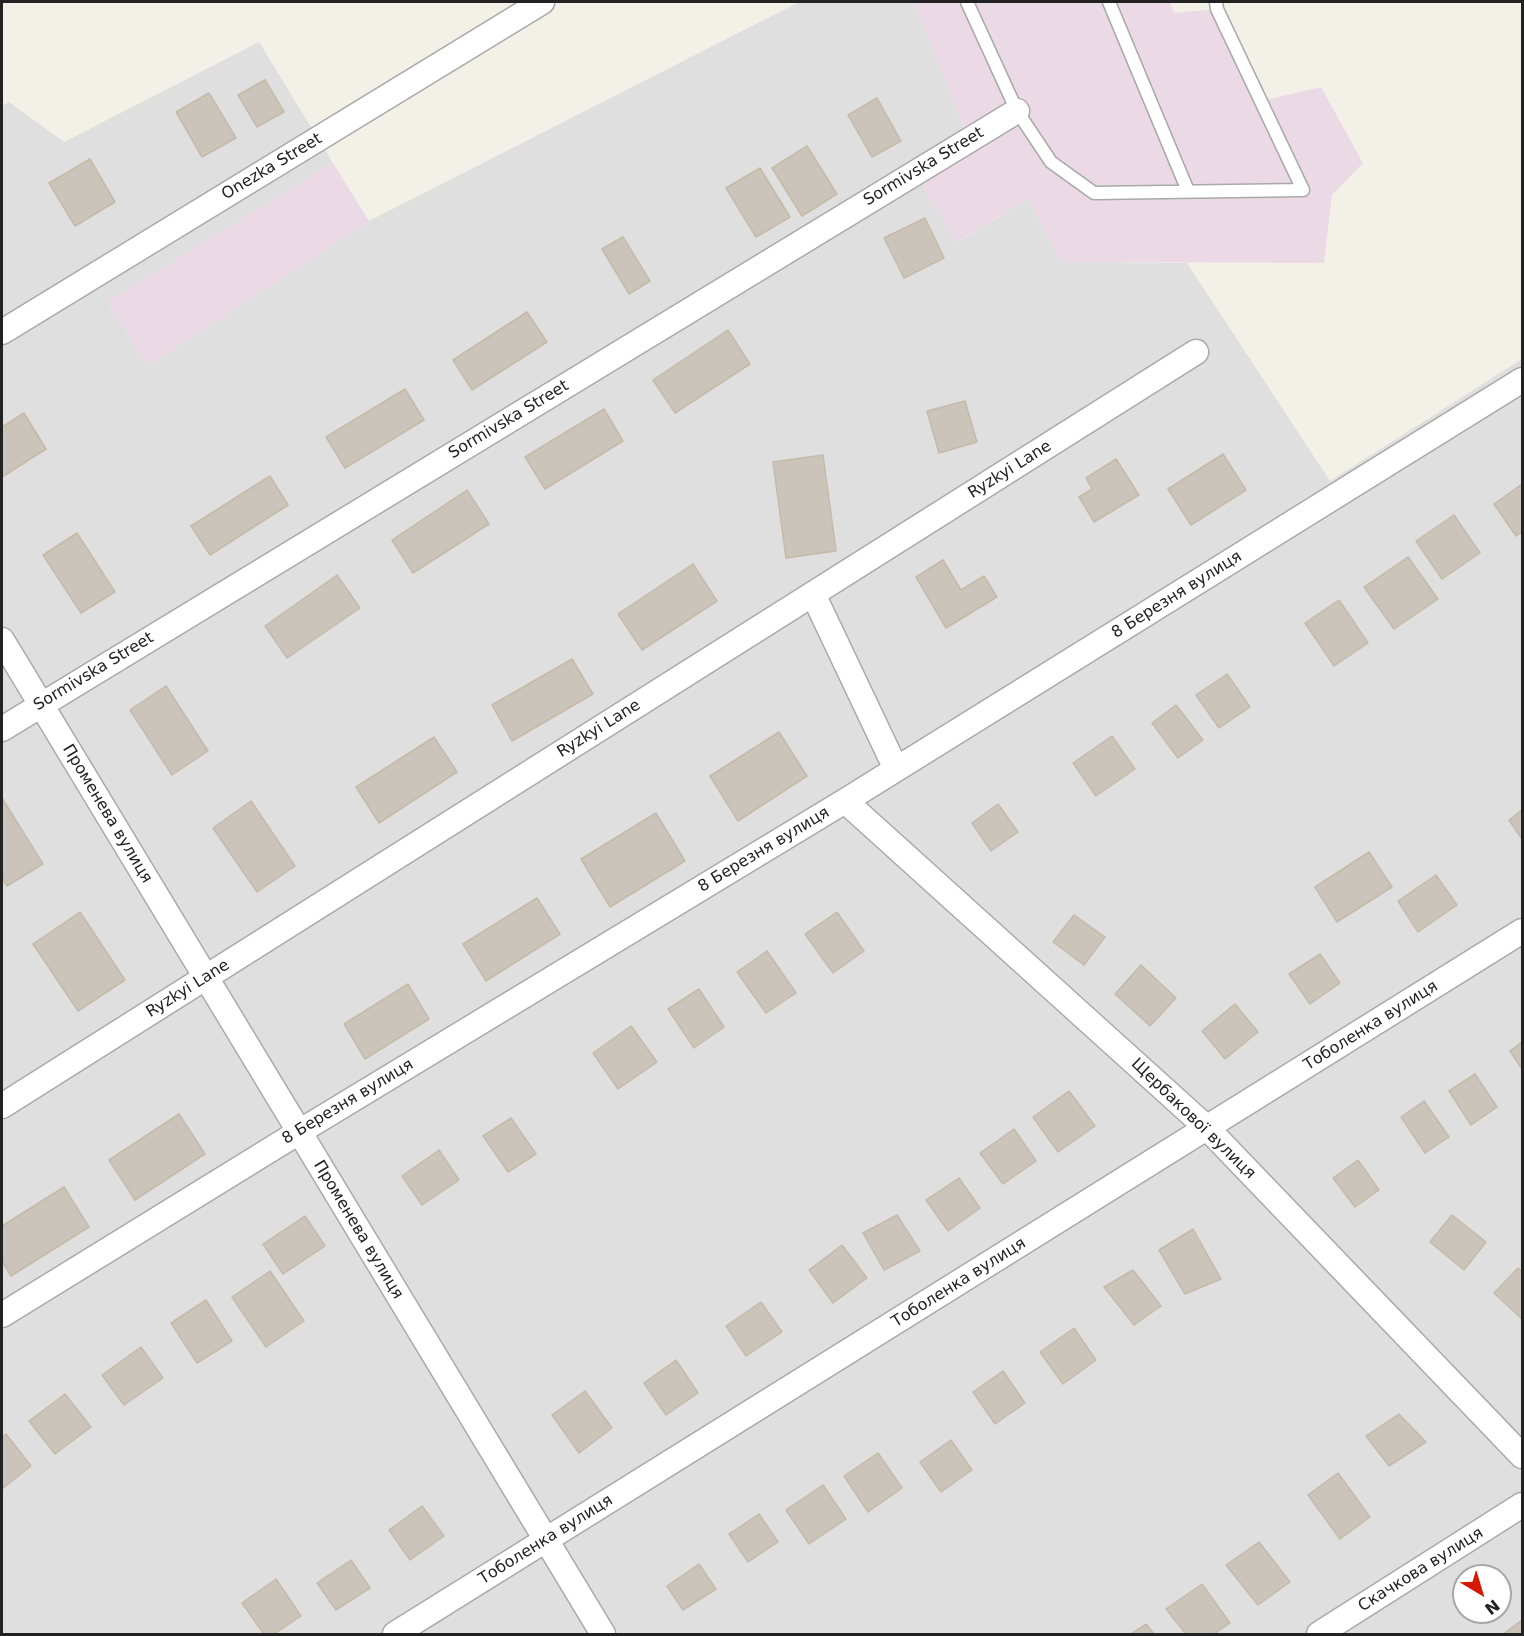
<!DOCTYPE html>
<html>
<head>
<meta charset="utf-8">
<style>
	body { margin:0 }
	#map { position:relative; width:1524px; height:1636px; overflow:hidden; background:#f3f0e8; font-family:"DejaVu Sans",sans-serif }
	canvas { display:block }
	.frame { position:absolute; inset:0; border:3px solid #222; pointer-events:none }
	.north { position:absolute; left:1452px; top:1564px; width:60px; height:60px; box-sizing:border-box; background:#fff; border:2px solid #a7a7a7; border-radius:50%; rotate:142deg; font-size:16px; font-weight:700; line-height:24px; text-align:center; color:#222 }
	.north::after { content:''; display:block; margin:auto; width:21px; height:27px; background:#d31900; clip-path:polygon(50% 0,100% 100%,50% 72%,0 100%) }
</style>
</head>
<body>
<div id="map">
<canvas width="1524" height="1636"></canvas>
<div class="frame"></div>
<div class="north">N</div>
</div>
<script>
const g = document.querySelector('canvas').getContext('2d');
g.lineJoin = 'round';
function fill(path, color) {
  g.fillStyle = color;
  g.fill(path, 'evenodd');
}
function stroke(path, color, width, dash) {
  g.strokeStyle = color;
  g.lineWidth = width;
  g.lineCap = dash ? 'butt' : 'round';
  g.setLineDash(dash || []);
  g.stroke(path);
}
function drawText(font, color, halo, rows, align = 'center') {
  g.font = font + ' "DejaVu Sans",sans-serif';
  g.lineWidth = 4.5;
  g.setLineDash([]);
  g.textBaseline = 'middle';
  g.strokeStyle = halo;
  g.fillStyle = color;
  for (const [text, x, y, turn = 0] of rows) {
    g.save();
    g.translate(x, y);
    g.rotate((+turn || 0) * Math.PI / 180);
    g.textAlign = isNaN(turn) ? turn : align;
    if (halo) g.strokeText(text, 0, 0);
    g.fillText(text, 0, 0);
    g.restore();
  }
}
const residential = new Path2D(`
	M 799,2 L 914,2 L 969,139 L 958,242 L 1028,199 L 1061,262 L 1187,263 L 1330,481 L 1522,359 L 1522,1634 L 2,1634 L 2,106 L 9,102 L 64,142 L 259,42 L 333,163 L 108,302 L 148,366 L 369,221 ZM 1464,1576 L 1500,1576 L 1500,1612 L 1464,1612 Z`);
const industrial = new Path2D(`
	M 914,2 L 1170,2 L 1174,13 L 1217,9 L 1261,101 L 1321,87 L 1363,163 L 1332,195 L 1324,263 L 1061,262 L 1028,199 L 957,242 L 914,173 L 969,139 Z
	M 333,163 L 369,221 L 148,366 L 107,302 Z`);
const building = new Path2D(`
	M 265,80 L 284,112 L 257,127 L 238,95 Z
	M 209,93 L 236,138 L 202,157 L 176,112 Z
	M 877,98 L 901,141 L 872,157 L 848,115 Z
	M 807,146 L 837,194 L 802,216 L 772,168 Z
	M 90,159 L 115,202 L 75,226 L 49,183 Z
	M 760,168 L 790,217 L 756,237 L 726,188 Z
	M 925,218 L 944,258 L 904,278 L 884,238 Z
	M 623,237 L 650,281 L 629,294 L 602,249 Z
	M 527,312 L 547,342 L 472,390 L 453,360 Z
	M 728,330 L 750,364 L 675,413 L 653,380 Z
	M 405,389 L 424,420 L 345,468 L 326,437 Z
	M 965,401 L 977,442 L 939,453 L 927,411 Z
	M 604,409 L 623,441 L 545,489 L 525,457 Z
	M 24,413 L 46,449 L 2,477 L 2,427 Z
	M 1223,454 L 1246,490 L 1191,525 L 1168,489 Z
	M 823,455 L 836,551 L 786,558 L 773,462 Z
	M 1116,459 L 1139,495 L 1094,522 L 1079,497 L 1092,489 L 1086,478 Z
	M 270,476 L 288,505 L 210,555 L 191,526 Z
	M 1522,484 L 1522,532 L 1516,536 L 1494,504 Z
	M 467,490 L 489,524 L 413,573 L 392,540 Z
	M 1454,515 L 1480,553 L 1442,579 L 1416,541 Z
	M 77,533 L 115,592 L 81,613 L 43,555 Z
	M 1408,557 L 1438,599 L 1394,629 L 1364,587 Z
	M 943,560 L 961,590 L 984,576 L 997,597 L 946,628 L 916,577 Z
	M 693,564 L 717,601 L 642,650 L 618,614 Z
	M 337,575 L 360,608 L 287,658 L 265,626 Z
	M 1339,600 L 1368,643 L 1334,666 L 1305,623 Z
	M 572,659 L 593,694 L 512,741 L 492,705 Z
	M 1227,674 L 1250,707 L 1219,728 L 1196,695 Z
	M 166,686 L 208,751 L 172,775 L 130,710 Z
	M 1176,705 L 1203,740 L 1178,758 L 1152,723 Z
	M 779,732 L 807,776 L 738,821 L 710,776 Z
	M 1112,736 L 1135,769 L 1096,796 L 1073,763 Z
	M 434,737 L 457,772 L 379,823 L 356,787 Z
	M 2,798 L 43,864 L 7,886 L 2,878 Z
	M 251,801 L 295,866 L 257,892 L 213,828 Z
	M 998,804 L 1018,832 L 991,851 L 972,823 Z
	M 1522,810 L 1522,839 L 1509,820 Z
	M 656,813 L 685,861 L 610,907 L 581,859 Z
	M 1369,852 L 1392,887 L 1337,922 L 1315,887 Z
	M 1436,875 L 1457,905 L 1418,932 L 1398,901 Z
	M 537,898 L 560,934 L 486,981 L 463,944 Z
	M 80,912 L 125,980 L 78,1011 L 33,944 Z
	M 837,912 L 864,951 L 833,973 L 805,934 Z
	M 1074,915 L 1105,937 L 1084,965 L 1053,942 Z
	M 767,951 L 796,993 L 766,1013 L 737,972 Z
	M 1320,954 L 1340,983 L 1310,1004 L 1289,974 Z
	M 1141,965 L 1176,998 L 1150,1026 L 1115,994 Z
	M 408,984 L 429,1019 L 365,1059 L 344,1024 Z
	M 699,989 L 724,1027 L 694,1048 L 668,1009 Z
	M 1235,1004 L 1258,1032 L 1225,1059 L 1202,1031 Z
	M 631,1026 L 657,1062 L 618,1089 L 593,1053 Z
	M 1522,1042 L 1522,1069 L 1510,1051 Z
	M 1475,1074 L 1497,1107 L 1471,1125 L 1449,1091 Z
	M 1069,1091 L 1095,1126 L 1058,1152 L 1033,1117 Z
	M 1424,1101 L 1449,1137 L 1425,1153 L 1401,1117 Z
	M 179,1114 L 205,1154 L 135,1200 L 109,1160 Z
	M 511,1118 L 536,1154 L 508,1172 L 483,1136 Z
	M 1014,1129 L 1036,1161 L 1003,1184 L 980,1153 Z
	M 439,1150 L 459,1180 L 422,1205 L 402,1176 Z
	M 1358,1160 L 1379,1190 L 1355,1207 L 1333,1178 Z
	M 959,1178 L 980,1208 L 948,1231 L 926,1200 Z
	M 64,1187 L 89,1227 L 11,1276 L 2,1261 L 2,1226 Z
	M 897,1215 L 920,1251 L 884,1270 L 863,1233 Z
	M 1452,1215 L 1486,1242 L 1464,1270 L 1430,1242 Z
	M 305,1216 L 325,1246 L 283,1274 L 263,1244 Z
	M 1193,1229 L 1221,1279 L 1185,1294 L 1159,1250 Z
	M 842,1245 L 867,1278 L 833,1303 L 809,1270 Z
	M 1518,1268 L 1522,1272 L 1522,1319 L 1494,1293 Z
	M 1133,1270 L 1161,1306 L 1134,1325 L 1104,1287 Z
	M 270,1271 L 304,1321 L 266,1347 L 232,1297 Z
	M 206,1300 L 232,1341 L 197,1363 L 171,1323 Z
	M 761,1302 L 782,1332 L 746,1356 L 726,1326 Z
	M 1074,1328 L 1096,1360 L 1063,1384 L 1040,1352 Z
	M 141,1347 L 163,1378 L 124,1405 L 102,1375 Z
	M 676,1360 L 698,1393 L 666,1415 L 644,1383 Z
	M 1003,1371 L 1025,1403 L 995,1424 L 973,1392 Z
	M 585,1391 L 612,1428 L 579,1453 L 552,1415 Z
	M 65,1394 L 91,1427 L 55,1454 L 29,1421 Z
	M 1399,1414 L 1426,1442 L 1389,1466 L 1366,1436 Z
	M 6,1434 L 31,1466 L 2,1489 L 2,1438 Z
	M 951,1440 L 972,1470 L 941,1492 L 920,1462 Z
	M 878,1453 L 902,1488 L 868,1512 L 844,1476 Z
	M 1338,1473 L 1370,1517 L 1340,1539 L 1308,1495 Z
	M 823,1485 L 846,1519 L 809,1544 L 786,1510 Z
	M 422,1506 L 444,1536 L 410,1560 L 389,1530 Z
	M 759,1514 L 778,1542 L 748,1562 L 729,1534 Z
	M 1259,1542 L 1290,1582 L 1258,1605 L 1226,1565 Z
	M 351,1560 L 370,1588 L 336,1610 L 317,1583 Z
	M 699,1564 L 716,1589 L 683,1610 L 667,1586 Z
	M 276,1579 L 301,1616 L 274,1634 L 264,1634 L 242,1603 Z
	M 1202,1584 L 1230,1623 L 1214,1634 L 1186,1634 L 1166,1609 Z
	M 1522,1620 L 1522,1634 L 1503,1634 Z
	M 1146,1624 L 1154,1634 L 1131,1634 Z`);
const service = new Path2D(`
	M 967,2 L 1017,111 L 1051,162 L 1094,193 L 1303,190 L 1217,9 L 1216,2
	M 1109,2 L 1188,191`);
const minor = new Path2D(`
	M 2,332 L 542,2
	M 813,594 L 896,769
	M 2,640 L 603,1634
	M 2,729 L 1017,111
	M 845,801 L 1207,1128 L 1522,1456
	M 2,1106 L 1196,352
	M 2,1315 L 299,1132 L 845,801 L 1522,380
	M 395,1634 L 1522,931
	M 1319,1634 L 1522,1505`);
const streetNames = [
	["Onezka Street",272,167,-31],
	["Sormivska Street",924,167,-31],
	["Sormivska Street",509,420,-31],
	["Ryzkyi Lane",1010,470,-32],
	["8 Березня вулиця",1177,595,-32],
	["Sormivska Street",94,672,-31],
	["Ryzkyi Lane",599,729,-32],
	["Променева вулиця",107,814,59],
	["8 Березня вулиця",764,850,-31],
	["Ryzkyi Lane",188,989,-32],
	["Тоболенка вулиця",1371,1026,-32],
	["8 Березня вулиця",348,1102,-31],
	["Щербакової вулиця",1193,1119,44],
	["Променева вулиця",358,1230,59],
	["Тоболенка вулиця",959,1283,-32],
	["Тоболенка вулиця",546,1540,-32],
	["Скачкова вулиця",1421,1570,-32]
];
fill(residential, '#e0dfdf');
fill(industrial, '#ecd9e6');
fill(building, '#cbc4ba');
stroke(building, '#c6b9a9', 1.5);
stroke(service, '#a9a9a9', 15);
stroke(minor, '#a9a9a9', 27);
stroke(service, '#fff', 12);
stroke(minor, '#fff', 24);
drawText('16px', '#222', '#fff', streetNames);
</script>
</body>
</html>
